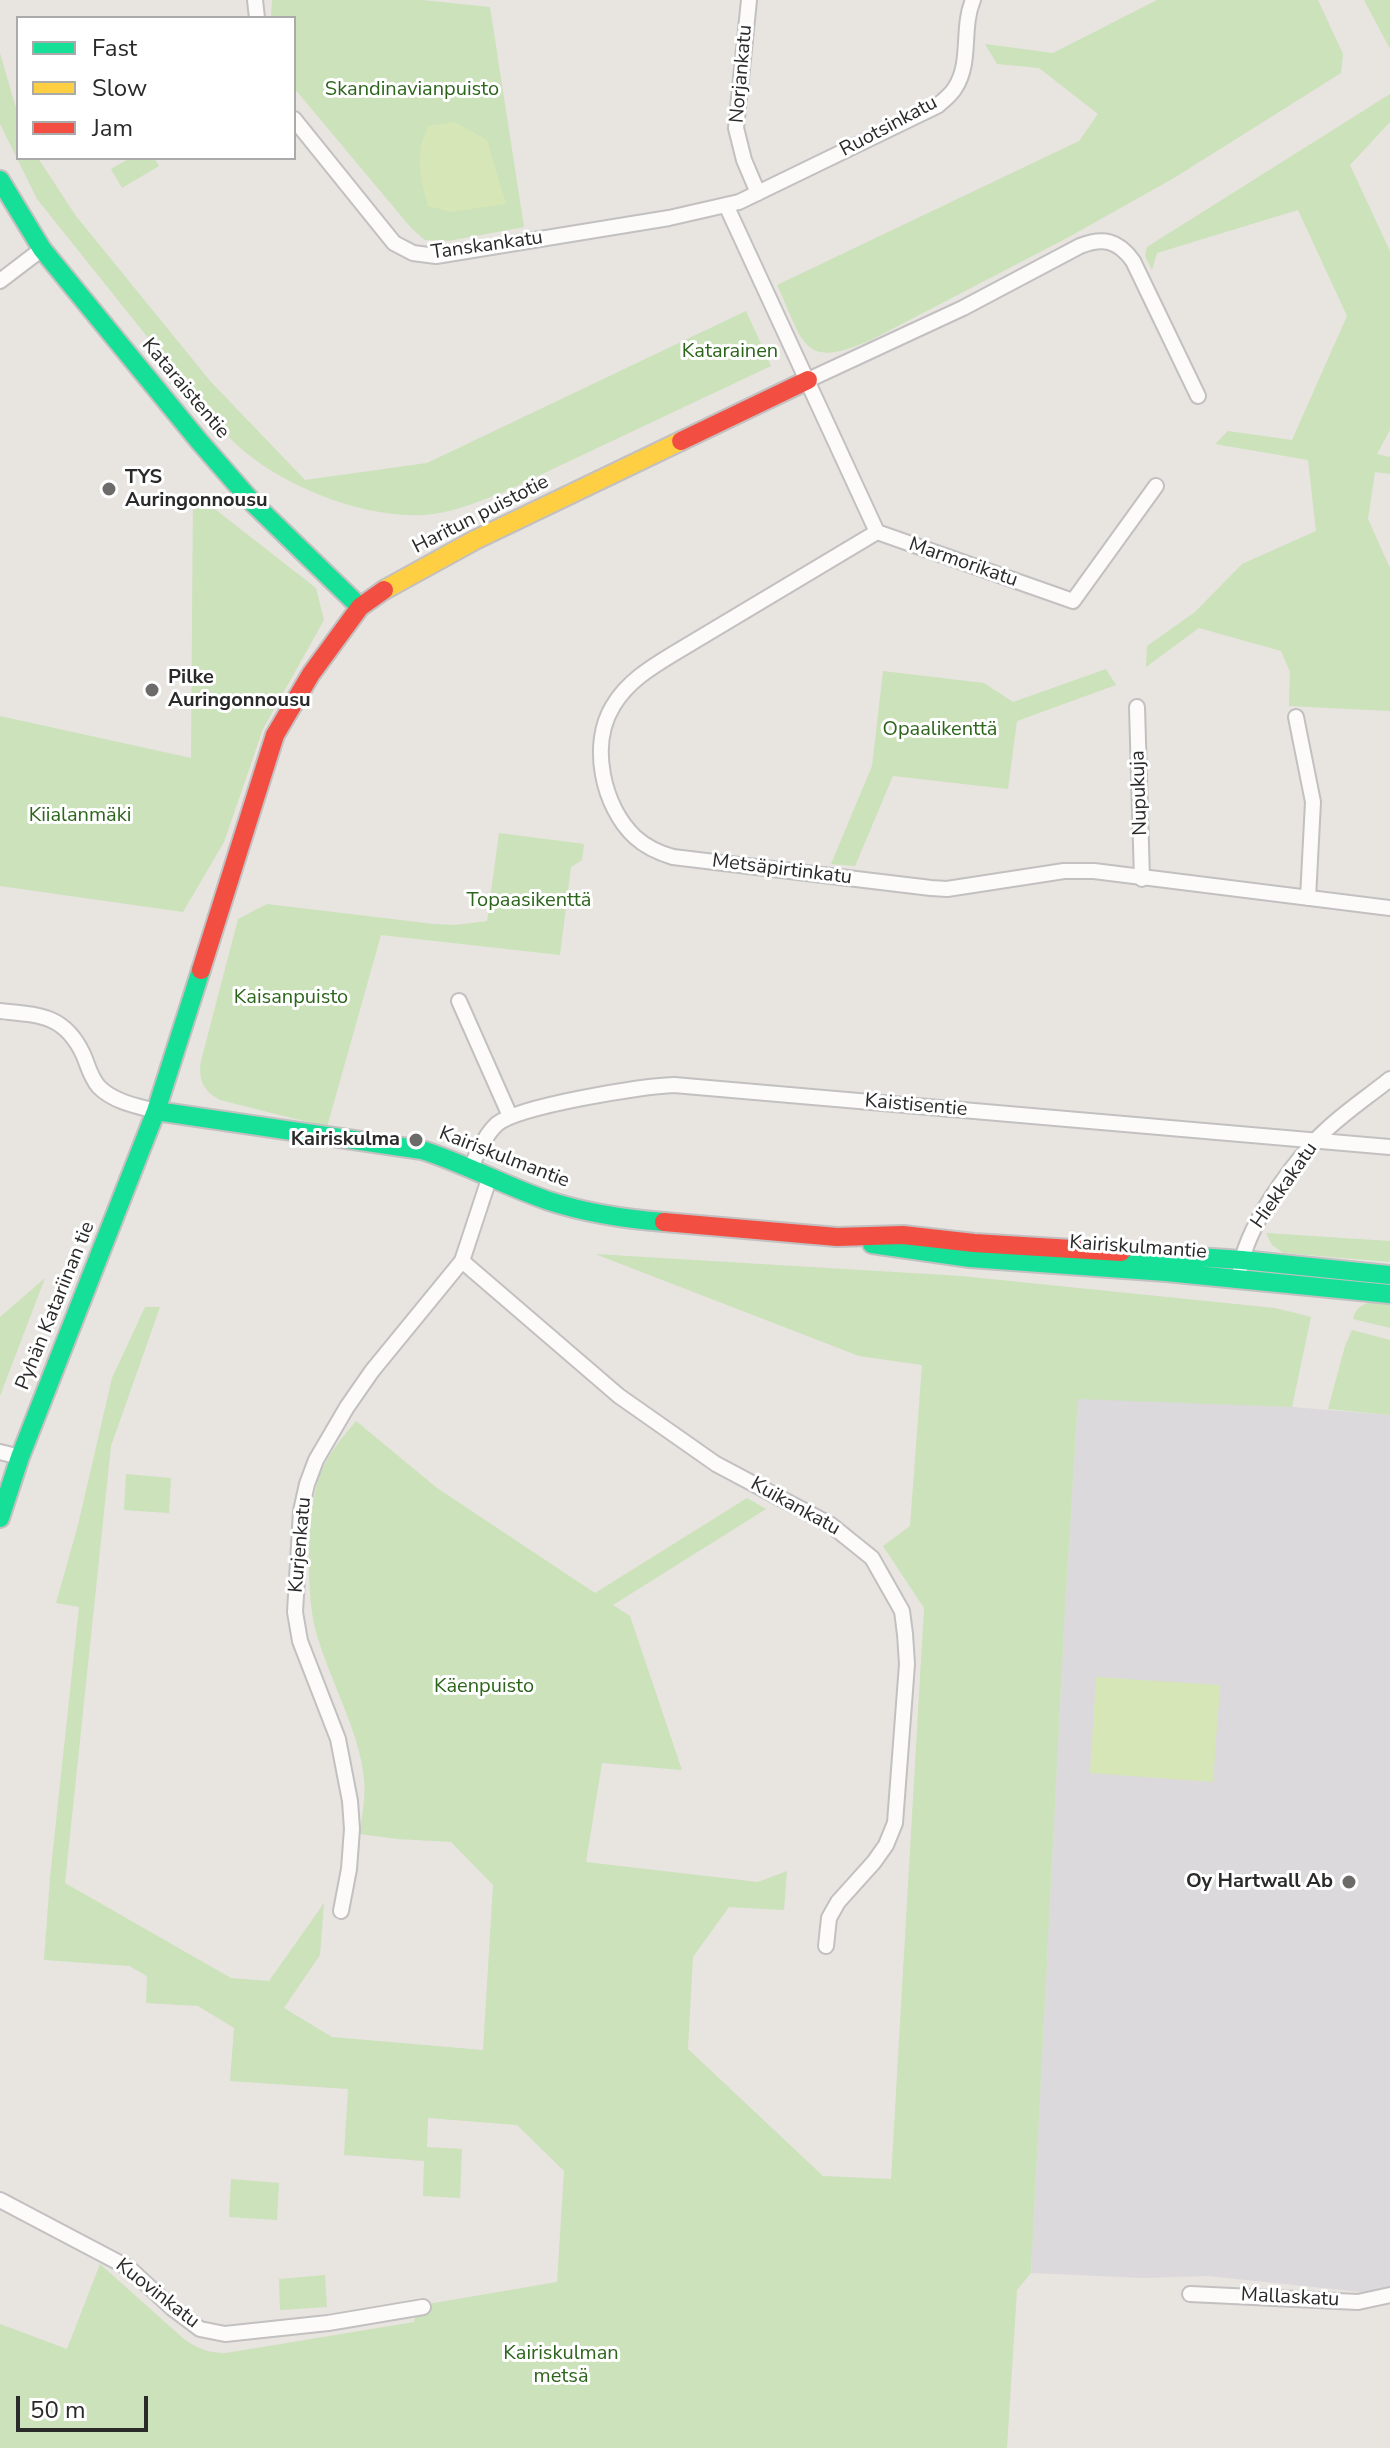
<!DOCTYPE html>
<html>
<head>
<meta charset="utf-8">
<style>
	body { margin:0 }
	#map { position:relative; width:1390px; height:2448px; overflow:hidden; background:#e8e4e0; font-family:"Nunito Sans",sans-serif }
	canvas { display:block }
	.legend { position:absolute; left:16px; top:16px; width:280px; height:144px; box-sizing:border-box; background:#fff; border:2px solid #aaa; margin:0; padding:10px 14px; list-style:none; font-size:24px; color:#2a2a2a }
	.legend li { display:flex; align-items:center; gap:16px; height:40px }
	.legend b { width:40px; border:2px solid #aaa }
	.scale { position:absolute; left:16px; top:2396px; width:132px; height:36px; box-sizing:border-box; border:4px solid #2a2a2a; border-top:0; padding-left:10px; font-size:24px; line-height:28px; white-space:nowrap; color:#2a2a2a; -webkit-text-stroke:6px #fff; paint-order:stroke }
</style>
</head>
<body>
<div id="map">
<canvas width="1390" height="2448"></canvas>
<ul class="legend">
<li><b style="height:10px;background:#16e098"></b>Fast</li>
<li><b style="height:10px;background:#ffcf43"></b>Slow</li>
<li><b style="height:10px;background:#f24e42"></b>Jam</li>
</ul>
<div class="scale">50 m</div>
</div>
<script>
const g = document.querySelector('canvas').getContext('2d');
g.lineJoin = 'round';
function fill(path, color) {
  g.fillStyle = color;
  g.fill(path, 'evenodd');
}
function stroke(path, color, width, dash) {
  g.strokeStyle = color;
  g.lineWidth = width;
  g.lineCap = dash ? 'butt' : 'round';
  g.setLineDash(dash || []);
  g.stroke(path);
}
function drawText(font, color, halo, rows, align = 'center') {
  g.font = font + ' "Nunito Sans",sans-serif';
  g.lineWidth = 6;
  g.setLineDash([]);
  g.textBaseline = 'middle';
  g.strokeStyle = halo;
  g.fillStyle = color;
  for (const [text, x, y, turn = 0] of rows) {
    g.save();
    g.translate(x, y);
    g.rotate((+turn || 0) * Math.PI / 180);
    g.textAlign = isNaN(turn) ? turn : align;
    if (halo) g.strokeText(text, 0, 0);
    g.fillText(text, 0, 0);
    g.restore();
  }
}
const industrial = new Path2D(`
	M 1078,1398 L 1292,1407 L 1390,1415 L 1390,2295 L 1208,2276 L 1143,2278 L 1031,2273 L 1065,1609 Z`);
const green = new Path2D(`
	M 272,0 L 422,0 L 490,7 L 524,227 L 448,241 L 425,240 L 412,229 L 294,88 L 294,18 L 271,18 Z
	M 1157,0 L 1318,0 L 1343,54 L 1341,73 L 1174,178 L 1067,238 L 871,340 C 801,371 804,342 777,285 L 1079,141 L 1098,114 L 1039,68 L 997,64 L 985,44 L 1053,53 Z
	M 1364,0 L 1390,0 L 1390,49 Z
	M 0,53 L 18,115 L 18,158 L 38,158 L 76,216 L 211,382 L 305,480 L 427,463 L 746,311 L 771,366 L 504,492 C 481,500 458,511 433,514 C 372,522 284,488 238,446 C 229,438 221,428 213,419 L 37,199 L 0,124 Z
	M 1390,94 L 1390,122 L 1350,165 L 1390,251 L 1390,430 L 1377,454 L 1390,457 L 1390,474 L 1375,472 L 1368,519 L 1390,568 L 1390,711 L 1289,706 L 1290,672 L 1281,651 L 1199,628 L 1146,667 L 1147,646 L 1195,612 L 1242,564 L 1316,531 L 1308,460 L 1215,444 L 1228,431 L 1292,440 L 1347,316 L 1298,210 L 1157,253 L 1152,270 L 1145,256 L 1147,247 Z
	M 130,158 L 154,158 L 159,166 L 122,188 L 111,169 Z
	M 193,492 L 316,588 L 324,620 L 263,729 L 224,842 L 183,912 L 0,886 L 0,716 L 191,758 Z
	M 1106,669 L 1116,685 L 1017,721 L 1008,789 L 893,776 L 855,866 L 831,864 L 872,766 L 883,671 L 984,683 L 1013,702 Z
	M 499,833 L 584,844 L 582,860 L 571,867 L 560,955 L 381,935 L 327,1127 L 220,1100 C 203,1091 198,1079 201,1061 L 238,919 L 267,904 L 434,924 L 455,925 L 487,921 Z
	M 1266,1233 L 1390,1241 L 1390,1262 L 1283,1253 L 1272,1245 Z
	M 595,1254 L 961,1276 L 1275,1308 L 1311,1317 L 1292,1407 L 1078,1399 L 1065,1609 L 1031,2273 L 1017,2290 L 1007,2448 L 0,2448 L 0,2324 L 67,2349 L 100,2264 L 184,2339 C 198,2349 209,2353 226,2353 L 414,2322 L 416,2306 L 557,2282 L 564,2171 L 517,2125 L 428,2118 L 427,2147 L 462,2149 L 460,2198 L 423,2196 L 424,2161 L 344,2155 L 348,2089 L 230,2081 L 234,2028 L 198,2006 L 146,2003 L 147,1976 L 129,1966 L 44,1960 L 50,1878 L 79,1607 L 56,1603 L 78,1525 L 112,1378 L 145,1307 L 160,1307 L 111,1446 L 65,1883 L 231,1978 L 269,1981 L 324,1903 L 320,1955 L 284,2008 L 332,2037 L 483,2050 L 493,1885 L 451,1842 L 398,1839 L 359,1834 C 362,1816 366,1798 364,1779 C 361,1734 327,1675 315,1628 C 306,1591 307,1513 319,1477 C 327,1455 342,1438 356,1421 L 437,1488 L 595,1593 L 747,1498 L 766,1509 L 613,1605 L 630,1616 L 682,1770 L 602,1763 L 586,1862 L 758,1882 L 787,1871 L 784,1910 L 729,1907 L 693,1957 L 688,2049 L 823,2176 L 891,2179 L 924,1608 L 883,1546 L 910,1526 L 922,1365 L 859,1356 Z
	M 45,1278 L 0,1396 L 0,1317 Z
	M 1373,1301 L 1390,1302 L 1390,1328 L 1353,1319 C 1356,1307 1362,1305 1373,1301 Z
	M 1352,1330 L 1390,1340 L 1390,1415 L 1328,1409 L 1345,1346 Z
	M 126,1474 L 171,1478 L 169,1513 L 124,1510 Z
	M 231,2179 L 279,2183 L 277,2220 L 229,2217 Z
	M 325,2275 L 327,2307 L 280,2310 L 279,2279 Z`);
const pitch = new Path2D(`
	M 455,122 L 487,140 L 506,204 L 451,212 L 428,206 C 420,175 414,157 428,126 Z
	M 1096,1677 L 1220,1685 L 1213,1782 L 1090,1773 Z`);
const street = new Path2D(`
	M 255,0 L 257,18
	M 749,0 L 736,128 L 744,160 L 758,193
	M 294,119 L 394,243 L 413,253 L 436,256 L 669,218 L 739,202 L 937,106 C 943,101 951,95 955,88 C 972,62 961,28 973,0
	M 726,205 L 877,532 L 1073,601 L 1156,486
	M 0,281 L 42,249
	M 808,380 L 963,308 L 1080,246 C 1103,237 1118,240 1133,261 L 1198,396
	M 877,532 L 673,654 C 650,668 627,682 613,706 C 589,745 603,807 635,837 C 646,847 659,853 673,857 L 931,888 L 947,889 L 1064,871 L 1094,871 L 1390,908
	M 1137,707 L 1142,879
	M 1296,717 L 1313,802 L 1308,898
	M 459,1001 L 510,1116
	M 0,1011 C 38,1015 64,1014 83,1054 C 88,1065 90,1077 99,1087 C 114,1102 137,1106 156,1111
	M 471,1167 C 478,1152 485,1135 497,1124 C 519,1106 642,1086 674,1085 L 1390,1147
	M 462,1261 L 619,1396 L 716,1464 L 831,1525 L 872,1558 L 902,1611 L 905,1634 L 907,1664 L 895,1823 L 886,1845 L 874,1862 L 838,1902 L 829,1918 L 826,1946
	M 1240,1269 C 1247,1227 1286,1173 1314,1142 C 1336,1118 1365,1099 1390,1079
	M 0,1452 L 20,1457
	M 341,1911 L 349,1869 L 352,1829 L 350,1801 L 338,1739 L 300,1641 L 295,1612 L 301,1511 L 307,1484 L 316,1460 L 347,1407 L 372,1371 L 462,1261 L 490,1176
	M 0,2200 L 129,2268 L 172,2308 L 200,2329 L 225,2334 L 328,2323 L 423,2307
	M 1190,2294 L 1358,2302 L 1390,2295`);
const fast = new Path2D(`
	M 0,180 L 42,249 L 199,441 L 253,503 L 360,607
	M 156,1111 L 422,1150 C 466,1164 505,1186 549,1201 C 586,1213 625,1219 664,1222
	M 872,1244 L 970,1258 L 1166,1272 L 1390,1294
	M 1121,1252 L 1242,1260 L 1390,1275
	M 0,1518 L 20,1457 L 156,1111 L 201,970`);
const slow = new Path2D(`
	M 384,590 L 475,540 L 681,441`);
const jam = new Path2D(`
	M 681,441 L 808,380
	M 201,970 L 275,735 L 311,674 L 360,607 L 384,590
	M 664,1222 L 837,1237 L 903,1235 L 974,1243 L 1121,1252`);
const markers = [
	[109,489,8,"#6c6b6a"],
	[152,690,8,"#6c6b6a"],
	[416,1140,8,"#6c6b6a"],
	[1349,1882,8,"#6c6b6a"]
];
const streetNames = [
	["Norjankatu",742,74,-85],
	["Ruotsinkatu",889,127,-28],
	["Tanskankatu",487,246,-8],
	["Kataraistentie",185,389,50],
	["Haritun puistotie",481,515,-27],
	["Marmorikatu",963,563,19],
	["Nupukuja",1140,793,-92],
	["Metsäpirtinkatu",782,870,7],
	["Kaistisentie",916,1106,5],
	["Kairiskulmantie",504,1158,21],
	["Hiekkakatu",1285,1186,-55],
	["Kairiskulmantie",1138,1248,4],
	["Pyhän Katariinan tie",56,1306,-68],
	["Kuikankatu",795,1507,29],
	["Kurjenkatu",301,1545,-85],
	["Kuovinkatu",157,2294,38],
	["Mallaskatu",1290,2298,3]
];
const parkNames = [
	["Skandinavianpuisto",412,90],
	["Katarainen",730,352],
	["Opaalikenttä",940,730],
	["Kiialanmäki",80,816],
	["Topaasikenttä",529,901],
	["Kaisanpuisto",291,998],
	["Käenpuisto",484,1687],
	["Kairiskulman",561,2354],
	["metsä",561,2377]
];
const poiNames = [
	["TYS",125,478],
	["Auringonnousu",125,501],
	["Pilke",168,678],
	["Auringonnousu",168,701],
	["Kairiskulma",400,1140,"right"],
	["Oy Hartwall Ab",1333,1882,"right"]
];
fill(industrial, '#dbd9db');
fill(green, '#cbe2ba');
fill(pitch, '#d6e6b7');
stroke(street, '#c2c0c1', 18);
stroke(fast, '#c2c0c1', 22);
stroke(slow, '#c2c0c1', 22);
stroke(jam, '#c2c0c1', 22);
stroke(street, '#fcfbfa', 14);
stroke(fast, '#16e098', 18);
stroke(slow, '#ffcf43', 18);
stroke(jam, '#f24e42', 18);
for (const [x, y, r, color] of markers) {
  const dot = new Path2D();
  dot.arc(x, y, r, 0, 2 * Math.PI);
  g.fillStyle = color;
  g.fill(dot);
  stroke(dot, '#fff', 3);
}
drawText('20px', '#2a2a2a', '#fff', streetNames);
drawText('20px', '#2d651c', '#fff', parkNames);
drawText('bold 20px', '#2a2a2a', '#fff', poiNames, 'left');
</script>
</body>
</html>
